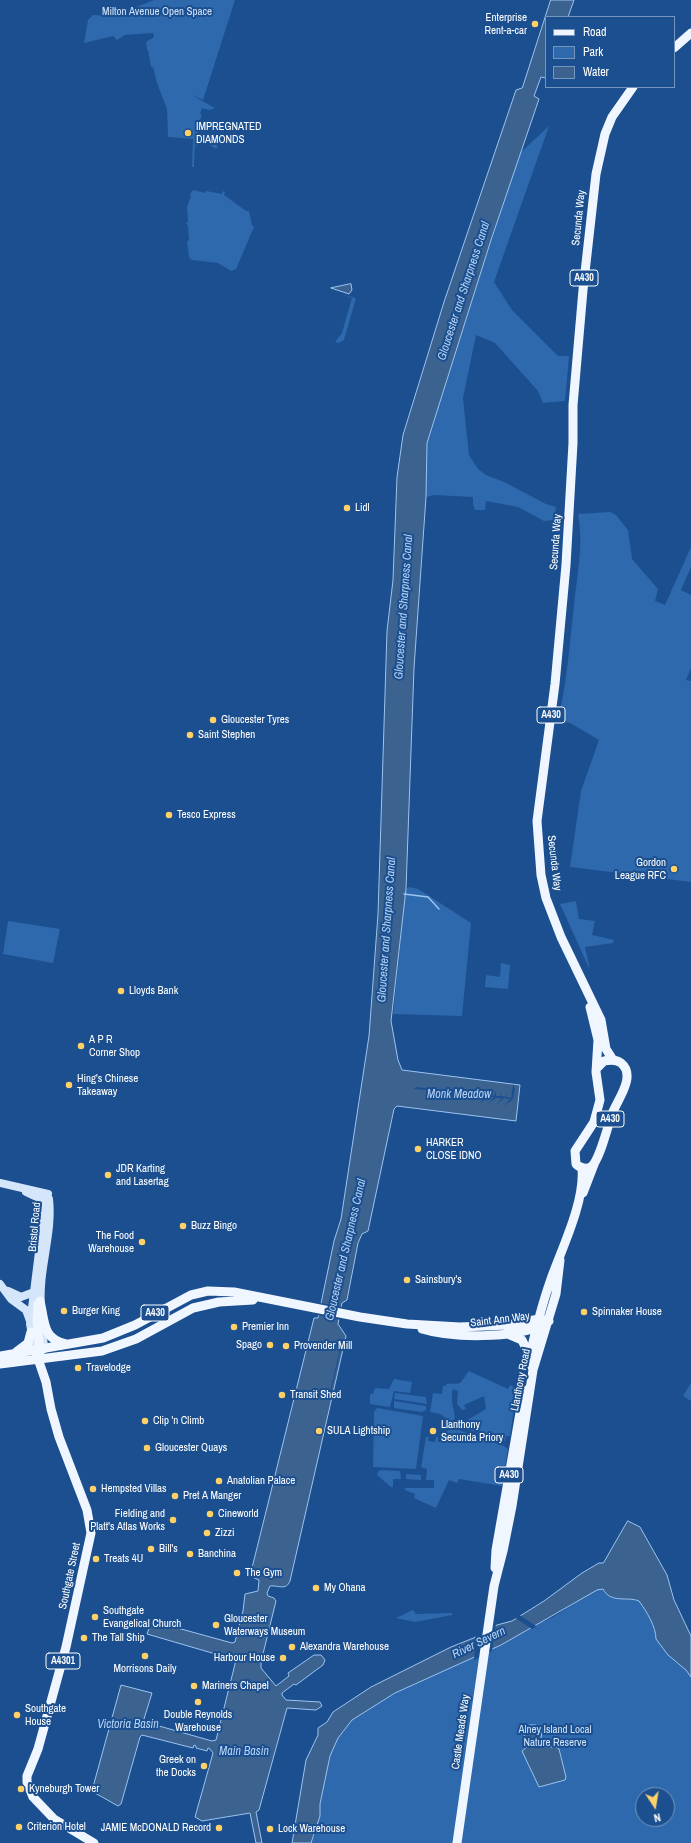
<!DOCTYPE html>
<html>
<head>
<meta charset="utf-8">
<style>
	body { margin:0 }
	#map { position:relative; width:691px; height:1843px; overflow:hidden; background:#1b4f8f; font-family:"Archivo Narrow",sans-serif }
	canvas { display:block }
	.legend { position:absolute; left:545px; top:16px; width:130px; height:72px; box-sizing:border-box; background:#1b4f8f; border:1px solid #7695bc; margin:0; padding:5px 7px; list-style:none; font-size:12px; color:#fff }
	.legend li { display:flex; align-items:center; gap:8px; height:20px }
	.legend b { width:20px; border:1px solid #7695bc }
	.north { position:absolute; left:635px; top:1787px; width:40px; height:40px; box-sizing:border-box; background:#1b4f8f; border:1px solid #7695bc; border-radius:50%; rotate:168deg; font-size:11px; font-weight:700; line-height:16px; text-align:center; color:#fff }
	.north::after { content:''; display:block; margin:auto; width:14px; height:18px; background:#ffd166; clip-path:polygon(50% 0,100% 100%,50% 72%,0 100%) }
</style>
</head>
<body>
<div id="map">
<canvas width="691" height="1843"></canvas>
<ul class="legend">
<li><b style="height:5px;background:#f0f6ff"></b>Road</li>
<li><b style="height:11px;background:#2e69ad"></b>Park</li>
<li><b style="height:11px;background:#3c6290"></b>Water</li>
</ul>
<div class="north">N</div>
</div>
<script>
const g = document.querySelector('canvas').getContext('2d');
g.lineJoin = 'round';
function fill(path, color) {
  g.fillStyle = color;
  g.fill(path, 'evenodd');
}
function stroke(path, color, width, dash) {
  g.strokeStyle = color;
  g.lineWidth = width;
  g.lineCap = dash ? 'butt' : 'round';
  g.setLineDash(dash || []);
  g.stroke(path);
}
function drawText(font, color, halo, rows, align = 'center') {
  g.font = font + ' "Archivo Narrow",sans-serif';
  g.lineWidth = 4;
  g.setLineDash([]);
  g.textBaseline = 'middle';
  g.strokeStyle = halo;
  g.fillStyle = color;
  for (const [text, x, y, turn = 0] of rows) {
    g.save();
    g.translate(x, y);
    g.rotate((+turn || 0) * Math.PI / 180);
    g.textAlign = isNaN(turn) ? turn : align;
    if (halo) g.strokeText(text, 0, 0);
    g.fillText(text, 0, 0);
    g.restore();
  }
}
const green = new Path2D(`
	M 154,0 L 235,0 L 203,100 L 190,94 L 215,108 L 210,110 L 202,108 L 200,114 L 202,114 L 197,129 L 206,131 L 198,131 L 197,141 L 207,141 L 218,146 L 216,149 L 207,143 L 198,142 L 196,148 L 195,139 L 194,167 L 192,167 L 193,139 L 168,137 L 167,109 L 157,83 L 153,67 L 151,67 L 148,50 L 147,50 L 146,42 L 154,37 L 153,33 L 125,35 L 117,40 L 113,36 L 84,43 L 88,20 L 93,15 L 111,16 L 122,11 L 124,12 Z
	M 549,126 L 494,282 L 512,310 L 558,356 L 569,356 L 565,401 L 543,403 L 538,391 L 495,343 L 476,335 L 463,398 L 469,455 L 478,469 L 486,475 L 504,482 L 546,504 L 556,507 L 554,520 L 544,521 L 518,507 L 486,501 L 485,510 L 475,510 L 473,504 L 473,497 L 434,495 L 426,497 L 427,443 L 464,322 L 520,153 Z
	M 193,190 L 205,193 L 206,191 L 222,194 L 223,191 L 225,192 L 224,195 L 246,211 L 249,211 L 252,225 L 254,227 L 236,269 L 231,271 L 218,263 L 192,260 L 189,257 L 187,242 L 189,240 L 188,226 L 186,223 L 188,222 L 187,207 L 191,196 L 190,194 Z
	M 342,295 L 356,298 L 344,340 L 339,343 L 335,342 L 342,333 L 352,298 Z
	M 610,512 L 616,515 L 628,530 L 632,559 L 658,589 L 655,601 L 665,605 L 691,547 L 691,567 L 681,590 L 691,595 L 691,668 L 686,680 L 691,681 L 691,882 L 570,867 L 581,791 L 599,740 L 570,723 L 556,720 L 558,706 L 561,706 C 568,672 570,639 574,605 C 577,575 584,544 578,514 Z
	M 409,887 L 418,889 L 426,894 L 471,923 L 462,1016 L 393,1014 L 406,889 Z
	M 576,901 L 579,919 L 595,921 L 592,935 L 614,940 L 613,943 L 585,947 L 590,970 L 560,904 Z
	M 8,921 L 60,929 L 53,963 L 3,954 Z
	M 501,963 L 510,965 L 508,989 L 485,987 L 486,975 L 500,977 Z
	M 469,1371 L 508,1389 L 510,1385 L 519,1390 L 515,1400 L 510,1436 L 506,1436 L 505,1441 L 462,1428 L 469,1419 L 486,1409 L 484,1396 L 464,1405 L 466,1409 L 462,1410 L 457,1404 L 458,1391 L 453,1389 C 449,1402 457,1415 454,1420 L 450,1421 L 440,1414 L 430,1412 L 433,1393 L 442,1394 L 443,1386 L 446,1386 L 446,1384 C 465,1383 457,1386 469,1371 Z
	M 394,1379 L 412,1382 L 410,1393 L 394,1391 L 390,1407 L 370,1404 L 370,1394 L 373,1394 L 375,1388 L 389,1389 Z
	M 691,1383 L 691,1401 L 683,1396 Z
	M 395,1393 L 426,1397 L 427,1404 L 394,1399 Z
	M 394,1401 L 426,1406 L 426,1410 L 422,1412 L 394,1408 Z
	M 377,1408 L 423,1416 L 416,1469 L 373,1467 L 374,1412 Z
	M 453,1428 L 504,1446 L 508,1449 L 502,1486 L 459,1479 L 457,1483 L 449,1480 L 436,1508 L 414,1498 L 415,1494 L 405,1490 L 405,1488 L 434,1488 L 434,1480 L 426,1480 L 427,1469 L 421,1467 L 426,1437 L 429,1437 L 428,1441 L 435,1442 L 436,1437 L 438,1437 L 438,1442 L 441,1442 L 444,1433 Z
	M 383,1470 L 400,1471 L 401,1479 L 393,1479 L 393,1487 L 391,1487 L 377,1475 L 378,1471 Z
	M 406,1474 L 421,1475 L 421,1480 L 406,1479 Z
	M 603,1589 C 611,1604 628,1596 639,1601 C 645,1609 658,1630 656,1639 L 668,1655 L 686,1670 L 691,1677 L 691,1843 L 311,1843 L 316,1833 L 316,1825 L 318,1823 L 320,1804 L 330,1756 L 338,1738 L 346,1726 L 352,1720 L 395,1693 L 525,1631 C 534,1625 542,1622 551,1618 C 564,1612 590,1589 603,1589 ZM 643,1795 L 667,1795 L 667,1819 L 643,1819 Z
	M 413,1610 L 416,1614 L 452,1613 L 452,1615 L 415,1622 L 396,1618 Z`);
const water = new Path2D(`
	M 551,0 L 574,0 L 568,17 L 546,17 L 546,78 L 541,77 L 534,96 L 539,99 L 491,240 L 427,443 L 426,497 L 414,668 L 406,889 L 391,1021 L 398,1060 L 402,1070 L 520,1085 L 516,1121 L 397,1106 L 394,1109 L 368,1231 L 362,1234 L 358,1243 L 347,1300 L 342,1303 L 338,1324 L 346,1336 L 290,1581 C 286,1591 278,1585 270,1586 L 267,1593 L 268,1596 L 274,1598 L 276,1601 L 261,1662 L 261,1668 L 276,1686 L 289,1676 L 288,1673 L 314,1655 L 321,1655 L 325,1660 L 323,1665 L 296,1685 L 294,1684 L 282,1693 L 282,1695 L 286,1700 L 320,1702 L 322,1706 L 316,1710 L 287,1708 L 259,1810 L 256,1812 L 262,1843 L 256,1843 L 250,1813 L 202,1821 L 195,1817 L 213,1753 L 210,1749 L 208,1748 L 207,1751 L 196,1748 L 196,1746 L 194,1745 L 193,1748 L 142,1735 L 140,1737 L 121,1804 L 118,1806 L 95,1793 L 93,1787 L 121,1685 L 152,1693 L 144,1719 L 145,1722 L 212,1741 L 216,1740 L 236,1660 L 147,1634 L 152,1621 L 232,1643 L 235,1642 L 243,1611 L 245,1594 L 258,1591 L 259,1580 L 250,1576 L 314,1318 L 318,1318 L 334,1241 L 341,1219 L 369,1036 L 378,914 L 387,631 L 393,580 L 397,477 L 403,435 L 444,302 L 516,90 L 522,88 Z
	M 351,284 L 352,290 L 349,294 L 331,288 Z
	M 628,1521 L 640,1527 L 667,1575 L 674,1600 L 691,1636 L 691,1677 L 686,1670 L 668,1655 L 656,1639 C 656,1627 647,1612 639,1601 C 627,1596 611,1604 603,1589 L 597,1590 L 501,1645 L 395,1693 L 352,1720 L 338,1738 L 330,1756 L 320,1804 L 320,1816 L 311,1843 L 292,1843 L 306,1760 L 318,1735 L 318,1728 L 327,1722 L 333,1712 L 371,1687 L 451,1647 L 476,1637 L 497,1625 L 512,1621 L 544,1601 L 582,1573 L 599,1563 L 603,1563 Z
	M 530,1725 L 536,1725 L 542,1730 L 541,1739 L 543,1747 L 556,1747 L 559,1749 L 566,1777 L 565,1780 L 539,1787 L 522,1751 L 528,1746 L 523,1732 L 525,1728 Z`);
const pier = new Path2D(`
	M 513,1084 L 515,1089 L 513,1099 L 504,1106 L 510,1099 L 504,1098 L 496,1105 L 502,1098 L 496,1098 L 488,1104 L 494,1097 L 488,1097 L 480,1103 L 485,1096 L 479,1096 L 472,1102 L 477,1096 L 471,1095 L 464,1101 L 469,1095 L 463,1094 L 455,1100 L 461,1094 L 455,1093 L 447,1099 L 453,1093 L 447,1092 L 439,1099 L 445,1092 L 439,1092 L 431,1098 L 437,1091 L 414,1089 L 416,1087 L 472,1094 L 473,1089 L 474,1094 L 478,1094 L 479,1089 L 479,1094 L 484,1095 L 484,1090 L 485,1095 L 489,1095 L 490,1090 L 490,1095 L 494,1096 L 496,1091 L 496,1096 L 500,1096 L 502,1092 L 501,1096 L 506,1097 L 507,1092 L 507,1097 L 511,1098 Z
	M 320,1303 L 343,1307 L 341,1320 L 317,1315 Z
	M 342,1340 L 343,1340 L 332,1388 L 332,1396 L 330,1396 L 328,1401 Z
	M 518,1614 L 536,1626 L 536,1627 L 532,1629 L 514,1617 Z
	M 496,1623 L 492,1651 L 474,1660 L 476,1635 Z`);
const stream = new Path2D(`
	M 404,894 L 428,897 L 439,909`);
const secondary = new Path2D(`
	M 0,1183 L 48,1194
	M 26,1192 L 49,1203
	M 0,1284 L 11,1299 L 26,1310 L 30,1321
	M 8,1291 L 21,1297 L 34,1292
	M 41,1306 C 38,1270 53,1234 49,1199
	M 42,1322 L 44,1349
	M 35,1350 L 30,1324 L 44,1212 L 48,1194`);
const primary = new Path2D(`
	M 674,48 L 691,33
	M 590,1007 L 598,1040 L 596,1072 L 600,1100 L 594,1122 L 575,1151 L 576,1164 C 580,1168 587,1170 592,1166 C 600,1159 608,1125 612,1114 C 617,1100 637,1076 621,1063 C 616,1059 610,1060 604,1061 L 597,1068
	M 613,1060 L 606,1049 L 601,1020 L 561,937 L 546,898 L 541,875 L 537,821 L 555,684 L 566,565 L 573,443 L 573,405 L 583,290 L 596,174 L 605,134 L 612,117 L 633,87
	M 583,1193 L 595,1162
	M 40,1301 C 45,1321 42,1339 66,1344
	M 38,1304 L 37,1320 L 40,1355
	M 422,1329 C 451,1338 514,1339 541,1325
	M 508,1334 L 522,1340 L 530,1357
	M 35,1350 L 46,1382 L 51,1409 L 59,1437 L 87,1510 L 91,1533 L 66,1647 L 38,1749 L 27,1776 L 27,1782 L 33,1797 L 54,1819 L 94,1843
	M 16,1352 L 28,1343 L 31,1332
	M 0,1356 L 103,1338 L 135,1325 L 191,1295 L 208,1291 L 234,1292 L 360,1317 L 407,1324 L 460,1327 L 508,1325 L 539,1319 L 549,1321
	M 0,1364 L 102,1351 L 136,1339 L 193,1308 L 219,1302 L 253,1300
	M 528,1365 C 534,1336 541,1307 551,1279 C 562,1248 585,1202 582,1168
	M 495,1568 L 496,1550 L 524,1390
	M 457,1843 L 494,1586 L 503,1551 L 512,1506 L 533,1370 L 556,1294 L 560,1260`);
const markers = [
	[535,24,4,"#ffd166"],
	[188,133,4,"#ffd166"],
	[347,508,4,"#ffd166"],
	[213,720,4,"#ffd166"],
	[190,735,4,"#ffd166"],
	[169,815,4,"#ffd166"],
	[674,869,4,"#ffd166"],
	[121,991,4,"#ffd166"],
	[81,1046,4,"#ffd166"],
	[69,1085,4,"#ffd166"],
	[418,1149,4,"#ffd166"],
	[108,1175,4,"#ffd166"],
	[183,1226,4,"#ffd166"],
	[142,1242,4,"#ffd166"],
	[407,1280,4,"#ffd166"],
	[64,1311,4,"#ffd166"],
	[584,1312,4,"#ffd166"],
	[234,1327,4,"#ffd166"],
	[270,1345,4,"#ffd166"],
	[286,1346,4,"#ffd166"],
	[78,1368,4,"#ffd166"],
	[282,1395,4,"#ffd166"],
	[145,1421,4,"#ffd166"],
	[319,1431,4,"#ffd166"],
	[433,1431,4,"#ffd166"],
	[147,1448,4,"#ffd166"],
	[219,1481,4,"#ffd166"],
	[93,1489,4,"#ffd166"],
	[175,1496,4,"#ffd166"],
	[210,1514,4,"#ffd166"],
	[173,1520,4,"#ffd166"],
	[207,1533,4,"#ffd166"],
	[151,1549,4,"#ffd166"],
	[190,1554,4,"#ffd166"],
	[96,1559,4,"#ffd166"],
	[237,1573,4,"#ffd166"],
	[316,1588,4,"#ffd166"],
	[95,1617,4,"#ffd166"],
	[216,1625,4,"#ffd166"],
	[84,1638,4,"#ffd166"],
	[292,1647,4,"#ffd166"],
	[145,1656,4,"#ffd166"],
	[283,1658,4,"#ffd166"],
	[194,1686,4,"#ffd166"],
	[198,1702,4,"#ffd166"],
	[17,1715,4,"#ffd166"],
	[204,1766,4,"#ffd166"],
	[21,1789,4,"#ffd166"],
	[19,1827,4,"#ffd166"],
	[219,1828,4,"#ffd166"],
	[270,1829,4,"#ffd166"]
];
const shields = [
	[584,278,28],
	[551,715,28],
	[610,1119,28],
	[155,1313,28],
	[509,1475,28],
	[63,1661,34]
];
const shieldNames = [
	["A430",584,278],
	["A430",551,715],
	["A430",610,1119],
	["A430",155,1313],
	["A430",509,1475],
	["A4301",63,1661]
];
const parkNames = [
	["Milton Avenue Open Space",157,12],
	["Alney Island Local",555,1730],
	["Nature Reserve",555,1743]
];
const poiNames = [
	["Enterprise",527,18,"right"],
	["Rent-a-car",527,31,"right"],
	["IMPREGNATED",196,127],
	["DIAMONDS",196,140],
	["Lidl",355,508],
	["Gloucester Tyres",221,720],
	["Saint Stephen",198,735],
	["Tesco Express",177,815],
	["Gordon",666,863,"right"],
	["League RFC",666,876,"right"],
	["Lloyds Bank",129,991],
	["A P R",89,1040],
	["Corner Shop",89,1053],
	["Hing's Chinese",77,1079],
	["Takeaway",77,1092],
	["HARKER",426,1143],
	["CLOSE IDNO",426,1156],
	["JDR Karting",116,1169],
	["and Lasertag",116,1182],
	["Buzz Bingo",191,1226],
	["The Food",134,1236,"right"],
	["Warehouse",134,1249,"right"],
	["Sainsbury's",415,1280],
	["Burger King",72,1311],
	["Spinnaker House",592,1312],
	["Premier Inn",242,1327],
	["Spago",262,1345,"right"],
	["Provender Mill",294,1346],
	["Travelodge",86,1368],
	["Transit Shed",290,1395],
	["Clip 'n Climb",153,1421],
	["Llanthony",441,1425],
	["Secunda Priory",441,1438],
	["SULA Lightship",327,1431],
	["Gloucester Quays",155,1448],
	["Anatolian Palace",227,1481],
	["Hempsted Villas",101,1489],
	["Pret A Manger",183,1496],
	["Fielding and",165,1514,"right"],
	["Platt's Atlas Works",165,1527,"right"],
	["Cineworld",218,1514],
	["Zizzi",215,1533],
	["Bill's",159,1549],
	["Banchina",198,1554],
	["Treats 4U",104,1559],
	["The Gym",245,1573],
	["My Ohana",324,1588],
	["Southgate",103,1611],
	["Evangelical Church",103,1624],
	["Gloucester",224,1619],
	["Waterways Museum",224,1632],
	["The Tall Ship",92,1638],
	["Alexandra Warehouse",300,1647],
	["Harbour House",275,1658,"right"],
	["Morrisons Daily",145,1669,"center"],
	["Mariners Chapel",202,1686],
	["Southgate",25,1709],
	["House",25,1722],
	["Double Reynolds",198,1715,"center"],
	["Warehouse",198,1728,"center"],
	["Greek on",196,1760,"right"],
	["the Docks",196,1773,"right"],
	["Kyneburgh Tower",29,1789],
	["Criterion Hotel",27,1827],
	["JAMIE McDONALD Record",211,1828,"right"],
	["Lock Warehouse",278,1829]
];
const streetNames = [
	["Secunda Way",579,218,-84],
	["Secunda Way",556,542,-86],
	["Secunda Way",554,863,83],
	["Bristol Road",35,1227,-85],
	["Saint Ann Way",500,1320,-7],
	["Llanthony Road",521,1380,-79],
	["Southgate Street",70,1576,-78],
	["Castle Meads Way",461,1732,-82]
];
const waterNames = [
	["Gloucester and Sharpness Canal",464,291,-72],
	["Gloucester and Sharpness Canal",404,607,-86],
	["Gloucester and Sharpness Canal",387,930,-86],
	["Monk Meadow",459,1095],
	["Gloucester and Sharpness Canal",346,1250,-77],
	["River Severn",479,1643,-26],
	["Victoria Basin",128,1725],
	["Main Basin",244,1752]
];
fill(green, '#2e69ad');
fill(water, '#3c6290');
stroke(water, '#9cc4f0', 1);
fill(pier, '#1b4f8f');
stroke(stream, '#9cc4f0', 1.5);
stroke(secondary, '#d6e6fa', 8);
stroke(primary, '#f0f6ff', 9);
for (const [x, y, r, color] of markers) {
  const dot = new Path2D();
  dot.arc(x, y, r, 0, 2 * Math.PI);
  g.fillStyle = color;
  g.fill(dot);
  stroke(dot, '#1b4f8f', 1.5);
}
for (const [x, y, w] of shields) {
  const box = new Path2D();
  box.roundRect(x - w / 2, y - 8, w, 16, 3);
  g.fillStyle = '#1b4f8f';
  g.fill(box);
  stroke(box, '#fff', 1);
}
drawText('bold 10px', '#fff', null, shieldNames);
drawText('11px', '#cfe3fa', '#1b4f8f', parkNames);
drawText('11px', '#fff', '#1b4f8f', poiNames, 'left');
drawText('11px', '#fff', '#1b4f8f', streetNames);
drawText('italic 12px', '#b5d3f5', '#1b4f8f', waterNames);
</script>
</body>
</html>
